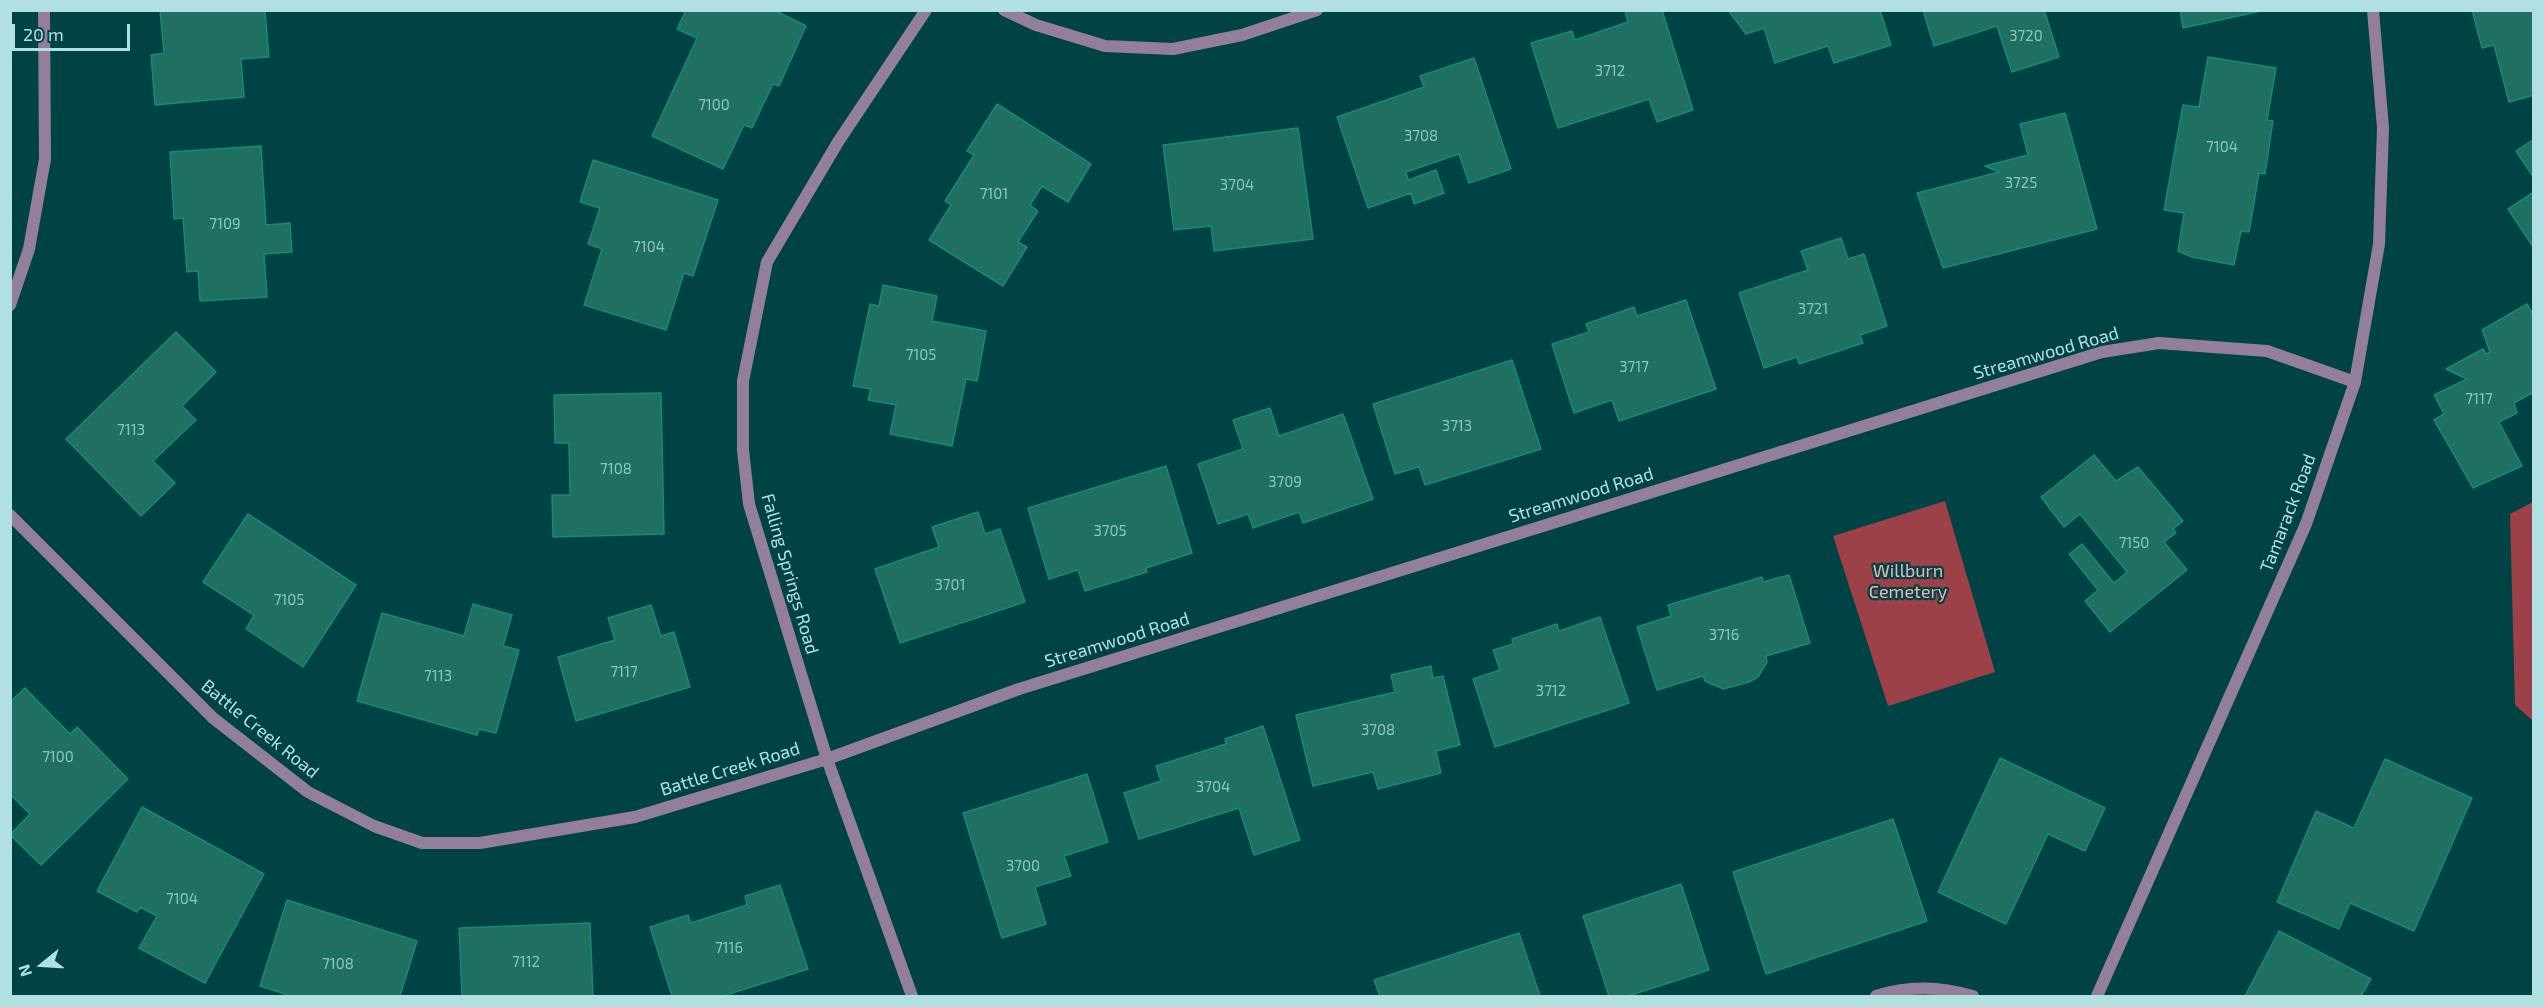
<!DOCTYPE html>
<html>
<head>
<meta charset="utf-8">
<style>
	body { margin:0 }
	#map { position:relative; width:2544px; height:1007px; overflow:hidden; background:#004345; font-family:"Exo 2",sans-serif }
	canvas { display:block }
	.frame { position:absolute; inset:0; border:12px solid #b0e0e2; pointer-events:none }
	.north { position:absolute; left:12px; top:935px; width:60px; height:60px; -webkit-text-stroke:4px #004345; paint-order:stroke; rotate:252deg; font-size:16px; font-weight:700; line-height:24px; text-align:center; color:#b0e0e2 }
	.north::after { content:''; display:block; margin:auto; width:21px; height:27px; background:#b0e0e2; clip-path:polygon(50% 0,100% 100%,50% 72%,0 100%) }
	.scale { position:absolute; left:12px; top:24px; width:118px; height:27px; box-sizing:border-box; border:3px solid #b0e0e2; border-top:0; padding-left:8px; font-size:18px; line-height:21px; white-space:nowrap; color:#b0e0e2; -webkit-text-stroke:4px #004345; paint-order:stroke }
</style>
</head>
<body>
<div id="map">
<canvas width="2544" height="1007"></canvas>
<div class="frame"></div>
<div class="north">N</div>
<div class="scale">20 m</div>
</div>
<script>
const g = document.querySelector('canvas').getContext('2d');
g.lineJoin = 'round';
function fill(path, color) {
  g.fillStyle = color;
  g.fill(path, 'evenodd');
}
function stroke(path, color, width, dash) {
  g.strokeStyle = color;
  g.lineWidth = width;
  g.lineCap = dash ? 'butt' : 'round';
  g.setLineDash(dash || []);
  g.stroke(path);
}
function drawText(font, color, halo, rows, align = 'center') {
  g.font = font + ' "Exo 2",sans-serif';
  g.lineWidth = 4.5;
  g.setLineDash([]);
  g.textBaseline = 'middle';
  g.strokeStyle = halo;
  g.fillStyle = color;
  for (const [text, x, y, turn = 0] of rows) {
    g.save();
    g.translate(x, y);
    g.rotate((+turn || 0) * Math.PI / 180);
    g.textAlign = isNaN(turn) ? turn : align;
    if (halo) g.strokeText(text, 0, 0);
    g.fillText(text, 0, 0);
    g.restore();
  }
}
const green = new Path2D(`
	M 1945,501 L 1995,672 L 1888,706 L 1833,536 Z
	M 2533,502 L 2533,721 L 2515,705 L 2510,514 Z`);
const building = new Path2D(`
	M 160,10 L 265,10 L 269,57 L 241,59 L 244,97 L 155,105 L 151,55 L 164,53 Z
	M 686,10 L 774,10 L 806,26 L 779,86 L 773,84 L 752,128 L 744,125 L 723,169 L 652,136 L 697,38 L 677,29 Z
	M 1630,10 L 1662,10 L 1693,110 L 1657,122 L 1649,99 L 1558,128 L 1531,43 L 1572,31 L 1575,40 L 1628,22 L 1625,12 Z
	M 1728,10 L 1880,10 L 1891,45 L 1834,63 L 1828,46 L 1775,63 L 1764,28 L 1746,34 Z
	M 1923,10 L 2044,10 L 2059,57 L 2012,72 L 1997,26 L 1934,46 Z
	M 2180,10 L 2266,10 L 2183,28 Z
	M 2472,10 L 2534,10 L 2534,95 L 2509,102 L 2494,45 L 2482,48 Z
	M 2208,57 L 2276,68 L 2267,120 L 2273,121 L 2265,174 L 2259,173 L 2249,232 L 2241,231 L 2234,265 L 2192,257 L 2178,251 L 2184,213 L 2164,210 L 2183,105 L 2199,107 Z
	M 1474,58 L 1511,169 L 1469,183 L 1459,154 L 1406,172 L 1408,180 L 1436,170 L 1444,193 L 1414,204 L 1411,193 L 1368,208 L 1337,117 L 1424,87 L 1420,76 Z
	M 997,104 L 1091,164 L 1068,202 L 1042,186 L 1030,205 L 1038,211 L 1018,242 L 1027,247 L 1003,286 L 929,240 L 951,205 L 945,201 L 974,155 L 967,151 Z
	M 2065,113 L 2097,229 L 1943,268 L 1917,193 L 1999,172 L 1985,166 L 2028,155 L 2020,124 Z
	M 1298,128 L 1313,239 L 1214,251 L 1211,226 L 1174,230 L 1163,145 Z
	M 2534,139 L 2534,178 L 2516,151 Z
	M 261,146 L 266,225 L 290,223 L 292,252 L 264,254 L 267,297 L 200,301 L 198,271 L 187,272 L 183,218 L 174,219 L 170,152 Z
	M 593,160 L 718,200 L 693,276 L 684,273 L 666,330 L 584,305 L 602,249 L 588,244 L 600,208 L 580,202 Z
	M 2534,192 L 2534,248 L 2508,209 Z
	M 1841,238 L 1848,259 L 1864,254 L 1887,326 L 1860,335 L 1863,343 L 1799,364 L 1797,357 L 1764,368 L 1739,293 L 1808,270 L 1801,251 Z
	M 883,285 L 937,296 L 932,321 L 986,331 L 977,381 L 966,379 L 952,446 L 890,434 L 896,405 L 868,400 L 871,389 L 853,386 L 870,304 L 879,306 Z
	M 1686,300 L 1716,389 L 1619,421 L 1612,400 L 1574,413 L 1552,344 L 1589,332 L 1586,324 L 1634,307 L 1637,316 Z
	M 2527,304 L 2534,316 L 2534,392 L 2514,403 L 2517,413 L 2499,422 L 2522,466 L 2473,488 L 2434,420 L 2444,414 L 2434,395 L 2467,379 L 2446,369 L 2483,349 L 2486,354 L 2490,352 L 2482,330 Z
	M 176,332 L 216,372 L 182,406 L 196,420 L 153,461 L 175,483 L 141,516 L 66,439 Z
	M 1512,360 L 1541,449 L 1425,485 L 1419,467 L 1395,474 L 1373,404 Z
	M 661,393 L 664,534 L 553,537 L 552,495 L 570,495 L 569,443 L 555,443 L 554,395 Z
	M 1270,408 L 1279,436 L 1343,414 L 1373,499 L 1303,523 L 1299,512 L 1253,528 L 1248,514 L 1218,524 L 1198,464 L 1243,449 L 1233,420 Z
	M 2094,455 L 2116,481 L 2138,467 L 2183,521 L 2173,529 L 2176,533 L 2164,542 L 2187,570 L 2110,632 L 2085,601 L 2098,590 L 2069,554 L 2082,544 L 2114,583 L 2127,572 L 2080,514 L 2064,527 L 2041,497 Z
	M 1166,466 L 1192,553 L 1146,568 L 1147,572 L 1085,591 L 1078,570 L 1049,579 L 1028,508 Z
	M 978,512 L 985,534 L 1000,529 L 1025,602 L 900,643 L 875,569 L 939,547 L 932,527 Z
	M 248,514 L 356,585 L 303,667 L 246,629 L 254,615 L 203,582 Z
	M 1789,575 L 1810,643 L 1766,656 L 1767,662 L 1758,677 L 1749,682 L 1723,689 L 1705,681 L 1703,676 L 1657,690 L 1637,627 L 1671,616 L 1668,605 L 1762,577 L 1763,582 Z
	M 473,604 L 512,615 L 503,646 L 519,650 L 496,733 L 479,729 L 477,735 L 357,701 L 382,613 L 464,636 Z
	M 651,605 L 661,636 L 674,632 L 690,687 L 576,721 L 558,657 L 615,640 L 608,618 Z
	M 1600,617 L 1629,703 L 1495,747 L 1473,679 L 1500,670 L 1493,650 L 1513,644 L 1512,639 L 1557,624 L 1559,631 Z
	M 1431,666 L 1433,678 L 1443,676 L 1460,745 L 1436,751 L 1441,773 L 1378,789 L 1373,772 L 1313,786 L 1296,715 L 1395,692 L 1391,675 Z
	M 25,688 L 70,734 L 77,727 L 128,779 L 41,865 L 10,835 L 30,814 L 10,794 L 10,702 Z
	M 1263,726 L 1300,840 L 1254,855 L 1239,808 L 1139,839 L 1124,793 L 1161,781 L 1156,766 L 1226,744 L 1225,739 Z
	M 2000,758 L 2105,808 L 2085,851 L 2048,834 L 2006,924 L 1938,892 Z
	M 2385,759 L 2472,798 L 2414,931 L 2350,903 L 2339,929 L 2277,902 L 2316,811 L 2354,828 Z
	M 1087,774 L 1108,842 L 1064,856 L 1071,876 L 1035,887 L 1046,924 L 1002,938 L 963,813 Z
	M 142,807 L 264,874 L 205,983 L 139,948 L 157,916 L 140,907 L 137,912 L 97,891 Z
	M 1893,819 L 1927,921 L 1766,974 L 1733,872 Z
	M 1681,884 L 1709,970 L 1628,996 L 1609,996 L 1583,916 Z
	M 780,885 L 808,969 L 723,996 L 672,996 L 650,927 L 688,915 L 691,923 L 747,905 L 745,896 Z
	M 287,900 L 417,941 L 400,996 L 291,996 L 260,986 Z
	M 590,923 L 593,996 L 462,996 L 459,928 Z
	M 2279,931 L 2371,979 L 2361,996 L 2245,996 Z
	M 1519,933 L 1540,996 L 1380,996 L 1374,980 Z`);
const street = new Path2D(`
	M 1004,10 L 1036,25 L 1105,46 L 1173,49 L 1242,35 L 1317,10
	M 10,305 L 29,249 L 45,159 L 44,10
	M 10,515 L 213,718 L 308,792 L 374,826 L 422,843 L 480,843 L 635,817 L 827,759 L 1019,689 L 2102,352 L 2159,343 L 2267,351 L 2355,382
	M 912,996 L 827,759 L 749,504 L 743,450 L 743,381 L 767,262 L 838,142 L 926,10
	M 1876,996 C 1910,985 1939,987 1973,996
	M 2097,996 L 2306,524 L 2355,382 L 2379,244 L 2383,128 L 2373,10`);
const numberNames = [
	["3720",2026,36],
	["3712",1610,71],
	["7100",714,105],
	["3708",1421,136],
	["7104",2222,147],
	["3725",2021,183],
	["3704",1237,185],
	["7101",994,194],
	["7109",225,224],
	["7104",649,247],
	["3721",1813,309],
	["7105",921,355],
	["3717",1634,367],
	["7117",2479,399],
	["3713",1457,426],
	["7113",131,430],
	["7108",616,469],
	["3709",1285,482],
	["3705",1110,531],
	["7150",2134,543],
	["3701",950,585],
	["7105",289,600],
	["3716",1724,635],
	["7117",624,672],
	["7113",438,676],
	["3712",1551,691],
	["3708",1378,730],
	["7100",58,757],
	["3704",1213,787],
	["3700",1023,866],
	["7104",182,899],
	["7116",729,948],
	["7112",526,962],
	["7108",338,964]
];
const streetNames = [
	["Streamwood Road",2046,353,-16],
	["Streamwood Road",1581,495,-17],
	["Tamarack Road",2288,513,-69],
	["Falling Springs Road",790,574,74],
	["Streamwood Road",1117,640,-17],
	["Battle Creek Road",260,729,39],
	["Battle Creek Road",730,769,-17]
];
const parkNames = [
	["Willburn",1908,571],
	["Cemetery",1908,592]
];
fill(green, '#9b4147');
fill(building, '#207062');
stroke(building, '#168977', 1.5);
stroke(street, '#937f99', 12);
drawText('15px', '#8cc4c2', null, numberNames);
drawText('18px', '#b0e0e2', '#004345', streetNames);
drawText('18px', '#f2b3b4', '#004345', parkNames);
</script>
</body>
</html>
